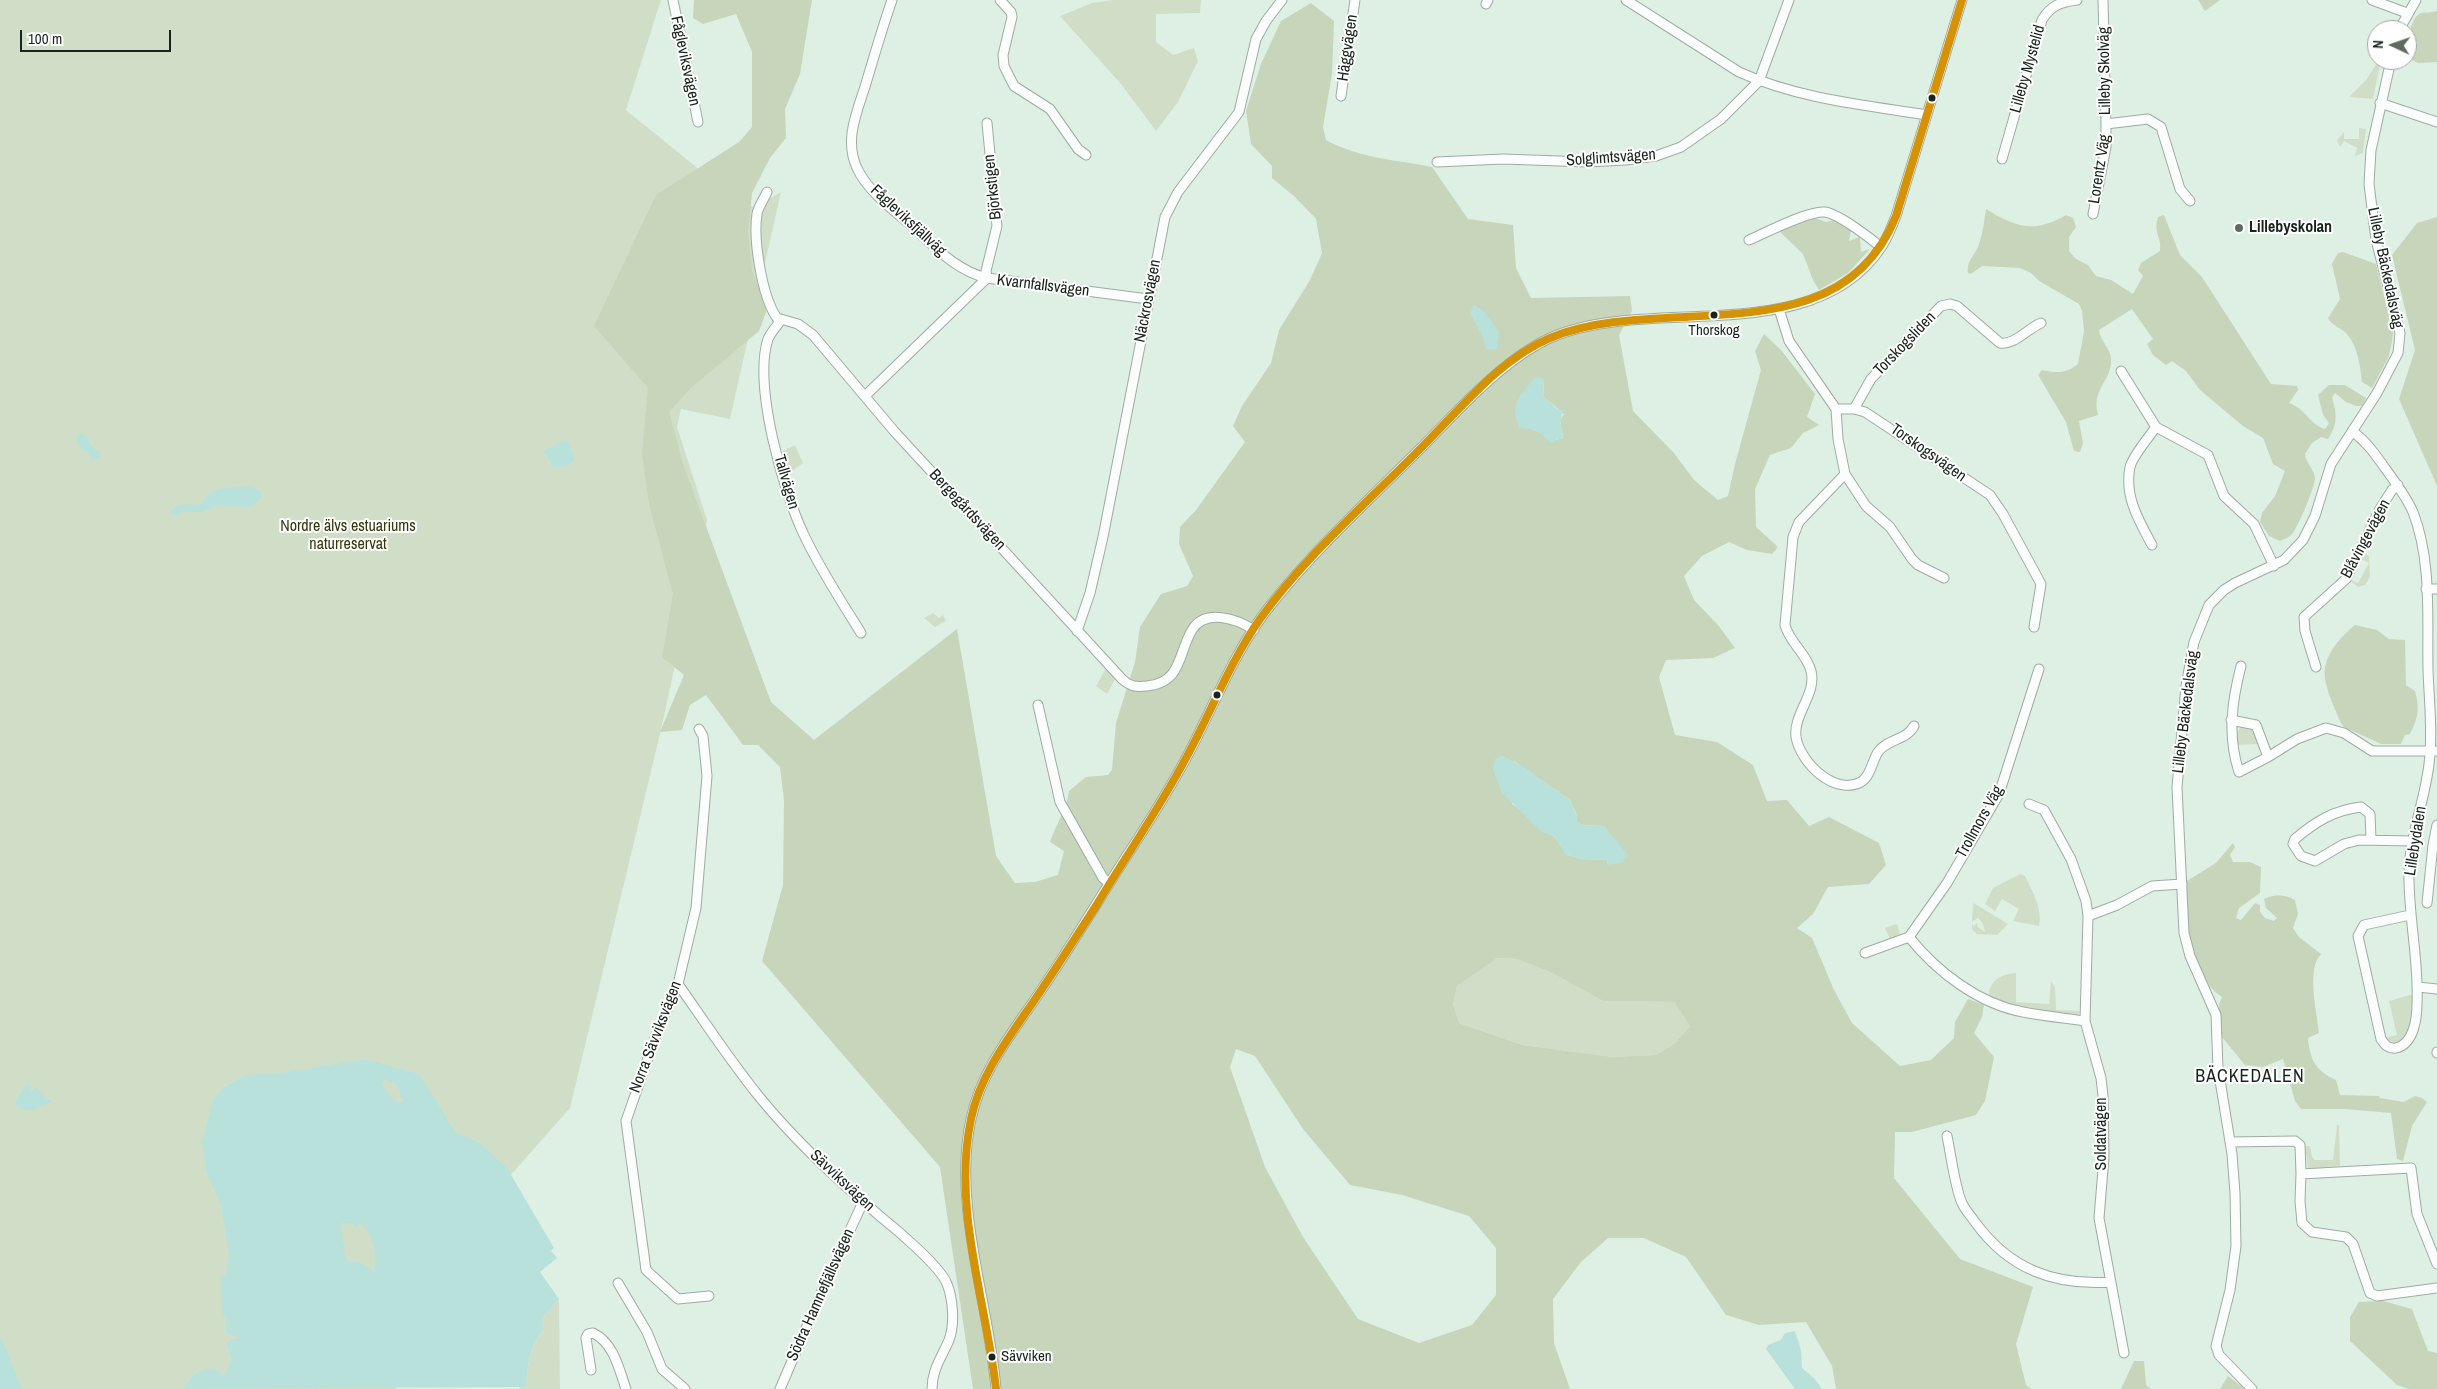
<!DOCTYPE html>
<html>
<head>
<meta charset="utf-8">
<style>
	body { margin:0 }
	#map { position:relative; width:2437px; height:1389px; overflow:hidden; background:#def0e4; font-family:"Archivo Narrow",sans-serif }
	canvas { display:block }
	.north { position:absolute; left:2367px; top:20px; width:50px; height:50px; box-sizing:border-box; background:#fff; border:1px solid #a2a7a4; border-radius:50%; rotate:273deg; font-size:14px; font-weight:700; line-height:20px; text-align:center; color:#17231b }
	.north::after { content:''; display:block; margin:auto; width:18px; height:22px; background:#5d6b61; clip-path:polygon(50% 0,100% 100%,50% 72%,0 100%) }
	.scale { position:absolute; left:20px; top:30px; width:151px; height:22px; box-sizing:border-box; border:2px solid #17231b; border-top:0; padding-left:6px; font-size:15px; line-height:18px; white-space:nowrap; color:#17231b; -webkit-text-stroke:4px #fff; paint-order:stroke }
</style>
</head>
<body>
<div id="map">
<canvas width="2437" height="1389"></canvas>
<div class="north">N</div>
<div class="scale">100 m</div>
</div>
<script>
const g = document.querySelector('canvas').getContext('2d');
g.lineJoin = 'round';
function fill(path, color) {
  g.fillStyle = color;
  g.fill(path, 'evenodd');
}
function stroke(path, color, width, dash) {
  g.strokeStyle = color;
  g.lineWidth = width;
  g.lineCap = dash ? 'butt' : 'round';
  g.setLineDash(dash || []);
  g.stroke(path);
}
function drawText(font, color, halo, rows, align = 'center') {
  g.font = font + ' "Archivo Narrow",sans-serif';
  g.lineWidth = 4;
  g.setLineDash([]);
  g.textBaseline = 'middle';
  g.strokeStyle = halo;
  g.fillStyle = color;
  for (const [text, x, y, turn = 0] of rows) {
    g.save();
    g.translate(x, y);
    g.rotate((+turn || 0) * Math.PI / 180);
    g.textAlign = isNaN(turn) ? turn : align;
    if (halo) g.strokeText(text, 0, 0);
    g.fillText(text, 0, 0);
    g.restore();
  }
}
const green = new Path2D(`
	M 0,0 L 661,0 L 626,110 L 706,175 L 754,208 L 781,192 L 730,419 L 681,409 L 677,427 L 707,520 L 660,734 L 570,1108 L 510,1176 L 396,1389 L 0,1389 Z
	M 1113,0 L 1201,0 L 1200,13 L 1156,14 L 1156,42 L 1173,55 L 1194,48 L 1198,61 L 1178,102 L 1156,131 L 1121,84 L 1060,16 L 1092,3 Z
	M 2379,60 L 2381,60 L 2373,99 L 2349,97 L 2366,80 Z
	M 2359,128 L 2366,129 L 2363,153 L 2355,156 L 2357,148 L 2344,141 L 2340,147 L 2337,140 L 2344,132 L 2344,139 L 2359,139 Z
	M 1820,300 L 1813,306 L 1788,313 L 1791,309 Z
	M 795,445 L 803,463 L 789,473 L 783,451 Z
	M 2362,552 L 2369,556 L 2370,577 L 2365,585 L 2358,587 L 2349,580 L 2349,579 L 2358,583 L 2369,563 L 2357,557 Z
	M 933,613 L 939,618 L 943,615 L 946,621 L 935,627 L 924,618 Z
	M 1106,668 L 1115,679 L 1107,694 L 1096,686 Z
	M 2242,726 L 2252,726 L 2259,744 L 2236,745 L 2236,733 Z
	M 2020,874 L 2025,876 C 2032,890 2043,910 2039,926 L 2013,921 L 2019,909 L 2002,899 L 1995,911 L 1985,904 L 1993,888 Z
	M 1973,903 L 1977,905 L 2008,924 L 1997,935 L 1976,934 L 1972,929 L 1972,924 L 1974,926 L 1977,923 L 1978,927 L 1985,932 L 1983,924 L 1978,918 L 1972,922 Z
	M 1897,924 L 1900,934 L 1890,939 L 1885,928 Z
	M 1496,958 L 1517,959 L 1550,972 L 1603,1001 L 1674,1002 L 1690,1026 L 1675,1043 L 1656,1055 L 1613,1057 L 1522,1045 L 1459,1023 L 1453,1004 L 1457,986 Z
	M 2016,973 L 2016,1002 L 2049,1004 L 2051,981 L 2055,987 L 2056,1010 L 2081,1011 L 2076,1016 L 2020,1008 L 1989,996 C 1989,980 2002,974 2016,973 Z
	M 2413,994 C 2415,1013 2414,1039 2392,1045 L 2383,1038 L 2397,1035 L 2389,1001 Z
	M 2337,1125 L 2339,1125 L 2340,1166 L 2316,1168 L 2316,1171 L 2308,1169 L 2305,1146 L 2310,1146 L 2312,1157 L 2315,1160 L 2333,1160 Z
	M 559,1299 L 560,1389 L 519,1389 L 520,1386 L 526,1387 C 528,1365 529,1347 544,1329 L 542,1318 Z`);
const forest = new Path2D(`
	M 694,0 L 812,0 L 800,74 L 785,109 L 786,138 L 770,158 L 752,193 L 748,232 L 752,270 L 767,310 L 759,331 L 691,388 L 669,412 L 683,464 L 771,702 L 814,740 L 957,629 L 996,856 L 1015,883 L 1035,882 L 1058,875 L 1064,851 L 1050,842 C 1056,824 1067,809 1069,791 L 1086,777 L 1108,775 L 1112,770 L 1116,723 L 1135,662 L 1140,627 L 1161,594 L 1187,586 L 1193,576 L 1179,544 L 1180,527 L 1196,510 L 1245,442 L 1233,426 L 1242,406 L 1271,363 L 1279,330 L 1310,280 L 1322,253 L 1316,219 L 1295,197 L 1272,178 L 1272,166 L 1251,144 L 1246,111 L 1261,64 L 1281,21 L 1311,3 L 1334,21 L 1332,74 L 1323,127 L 1326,140 C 1358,158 1397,160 1432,167 L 1468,219 L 1513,225 L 1516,268 L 1531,298 L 1630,296 L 1632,311 L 1619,335 L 1633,411 L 1674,453 L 1694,480 L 1718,500 L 1728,496 L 1735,464 L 1761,370 L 1755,351 L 1764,334 L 1781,350 L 1815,394 L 1807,417 L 1819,425 L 1803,433 L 1791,448 L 1770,455 L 1755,489 L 1756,527 L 1778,547 L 1772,554 L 1747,550 L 1729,542 L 1702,556 L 1684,576 L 1694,600 L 1718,625 L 1735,648 L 1713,658 L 1666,660 L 1659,677 L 1675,735 L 1717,742 L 1753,765 L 1767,801 L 1787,800 L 1809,826 L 1829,817 L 1879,843 L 1886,865 L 1869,884 L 1828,887 L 1813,914 L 1797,928 L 1812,938 L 1834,990 L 1852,1023 L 1900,1066 L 1931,1060 L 1954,1038 L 1955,1022 L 1968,999 L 1984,1005 L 1982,1017 L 1974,1033 L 1994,1057 L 1985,1101 L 1976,1115 L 1912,1132 L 1895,1132 L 1894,1178 L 1960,1259 L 2033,1287 L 2016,1344 L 2026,1385 L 2031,1389 L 1836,1389 L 1832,1366 L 1806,1322 L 1759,1325 L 1726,1315 L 1686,1257 L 1644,1238 L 1608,1238 L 1581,1262 L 1553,1299 L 1554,1343 L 1570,1389 L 973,1389 L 940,1167 L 762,961 L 783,885 L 784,800 L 780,767 L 758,745 L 743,745 L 706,695 L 690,705 L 682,730 L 660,732 L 684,675 L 662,657 L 673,594 L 649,504 L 642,454 L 648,388 L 594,326 L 656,195 L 739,142 L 752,127 L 752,52 L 736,14 L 703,24 L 693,18 ZM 1543,378 L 1544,397 L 1564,414 L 1560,420 L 1563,438 L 1556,440 L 1533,429 ZM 1514,761 L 1570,800 L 1576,813 L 1577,822 L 1583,825 L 1604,826 L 1612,837 L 1608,865 L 1607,860 L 1582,859 L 1567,855 L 1554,836 L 1542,831 L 1523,812 L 1512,804 ZM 1497,958 L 1517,959 L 1550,972 L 1603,1001 L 1674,1002 L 1690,1026 L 1675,1043 L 1656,1055 L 1613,1057 L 1522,1045 L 1459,1023 L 1453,1004 L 1457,986 ZM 1236,1049 L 1255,1056 L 1303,1129 L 1350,1185 L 1402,1195 L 1469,1216 L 1496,1248 L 1496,1295 L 1472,1325 L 1419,1343 L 1358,1319 L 1303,1237 L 1265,1167 L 1230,1067 Z
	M 2198,0 L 2220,0 L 2205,11 Z
	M 2437,11 L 2437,62 L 2418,63 L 2408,58 C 2405,49 2410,16 2421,13 C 2426,12 2431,13 2437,11 Z
	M 1986,209 C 2015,227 2034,234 2066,215 L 2073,218 L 2076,227 L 2069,237 L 2069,251 L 2076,259 L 2088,265 L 2096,276 L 2111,280 L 2133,294 L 2143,276 L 2138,270 L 2141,263 L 2160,251 C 2162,237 2153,234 2158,217 L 2164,215 L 2180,255 L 2202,277 L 2271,384 L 2297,386 L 2298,390 L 2289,403 C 2305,408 2310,425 2325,429 L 2329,423 L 2323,415 L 2318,395 L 2329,385 L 2345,385 L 2366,398 L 2362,406 L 2356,406 L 2346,402 L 2335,393 L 2332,397 C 2337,414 2338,424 2328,439 L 2321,437 L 2312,443 L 2305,454 C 2306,464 2314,468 2315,478 C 2315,487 2297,530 2291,535 C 2288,538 2283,539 2280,541 L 2269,536 L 2260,522 L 2262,513 L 2275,496 L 2285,471 L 2273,464 L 2263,438 L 2243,426 L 2200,390 L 2186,371 L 2172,361 L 2166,365 L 2153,355 L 2147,344 L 2153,339 L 2132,309 L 2099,330 C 2100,341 2111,349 2111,359 C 2112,382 2091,388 2098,415 L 2079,421 L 2083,443 L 2080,452 L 2074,451 L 2066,422 L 2038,375 L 2042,370 C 2056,373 2066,374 2078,364 L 2084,331 L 2082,311 L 2079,304 L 2039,281 L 2031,273 L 2020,268 L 1982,266 L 1971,274 L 1968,273 C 1966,260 1976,255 1979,244 C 1983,233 1984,221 1986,209 Z
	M 1812,217 L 1826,222 L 1834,220 L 1851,230 L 1849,241 L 1860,237 L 1861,252 L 1870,249 L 1848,273 L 1819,290 L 1813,280 L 1803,254 L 1778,230 Z
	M 2437,217 L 2437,486 L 2399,399 L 2415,350 L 2392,255 L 2417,223 Z
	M 2343,252 L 2376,264 L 2393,332 L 2392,342 L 2389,356 L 2372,388 L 2362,382 C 2360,365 2358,346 2346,333 C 2340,327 2333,327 2328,318 L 2340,299 L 2332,264 L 2338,253 Z
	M 2355,625 L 2377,630 L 2389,639 L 2405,640 L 2406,685 L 2415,691 C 2420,711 2418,718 2410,734 L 2405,735 L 2401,744 L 2381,744 L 2344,727 L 2341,723 C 2336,711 2326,691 2325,678 C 2322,657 2340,637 2355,625 Z
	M 2233,843 L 2235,847 L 2230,855 L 2233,862 L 2250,862 L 2261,867 L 2260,893 L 2239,908 L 2236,918 L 2241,920 L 2255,903 L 2260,905 L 2260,912 L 2265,918 L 2274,921 L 2277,918 L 2266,908 L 2264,899 C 2276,894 2283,894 2295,900 L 2298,914 L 2293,928 L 2299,937 L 2321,954 C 2306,969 2317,1013 2319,1033 L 2308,1038 C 2310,1059 2315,1071 2336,1080 L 2340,1095 L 2379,1096 L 2380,1098 L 2404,1102 L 2415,1096 L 2422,1098 L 2427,1102 L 2412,1126 L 2403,1161 L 2397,1159 L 2391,1113 L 2345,1109 L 2301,1109 L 2295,1101 L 2283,1059 L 2263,1067 L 2245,1065 L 2221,1036 L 2219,1005 L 2222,997 C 2191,978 2183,915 2187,881 L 2216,863 Z
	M 2383,1301 L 2412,1309 L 2428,1351 L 2437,1353 L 2437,1389 L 2409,1389 L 2397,1385 L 2350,1341 L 2350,1317 L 2359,1302 Z
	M 2134,1361 L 2144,1361 L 2146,1385 L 2151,1389 L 2121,1389 Z
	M 2228,1376 L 2245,1389 L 2220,1389 Z`);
const water = new Path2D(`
	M 1474,305 L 1483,310 L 1499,332 L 1497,349 L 1486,349 L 1483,337 L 1470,313 Z
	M 1535,377 L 1543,378 L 1544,397 L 1557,409 L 1564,410 L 1560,420 L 1563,438 L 1556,440 L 1552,445 C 1543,433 1536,429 1520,428 C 1508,403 1520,397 1535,377 Z
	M 79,434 L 86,435 L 91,445 L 100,452 L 100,456 L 93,461 L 88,453 L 81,449 L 76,438 Z
	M 566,440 L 569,443 L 575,459 L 567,466 L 553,468 L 544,450 L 555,446 L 558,442 Z
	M 253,486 L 261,492 L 262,497 L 251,507 L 216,506 L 202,512 L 183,512 L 178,516 L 171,514 L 171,510 C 181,501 191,506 202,504 C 208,484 237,488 253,486 Z
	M 1502,755 L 1527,769 L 1570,800 L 1576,814 L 1577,822 L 1583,825 L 1604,826 L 1628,855 L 1623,862 L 1608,865 L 1607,860 L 1582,859 L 1567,855 L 1554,836 L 1542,832 L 1502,793 L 1493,769 L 1495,759 Z
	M 365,1059 L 419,1074 L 456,1133 L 478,1142 L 507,1168 L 554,1248 L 551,1251 L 557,1258 L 540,1272 L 559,1299 L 542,1318 L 544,1329 C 529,1347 528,1365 526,1387 L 184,1389 C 192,1373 198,1371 215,1368 L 222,1375 L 226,1374 L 231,1359 L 227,1343 L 230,1339 L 238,1339 L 241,1337 L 227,1334 L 225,1327 L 227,1322 C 218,1308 223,1293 220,1277 L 226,1274 L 229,1255 L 221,1205 L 207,1174 L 202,1143 L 213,1100 L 224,1087 L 247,1075 L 281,1073 ZM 384,1079 L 398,1085 L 403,1103 L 393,1100 L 382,1084 ZM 342,1223 L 352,1223 L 356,1229 L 360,1224 C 374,1233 377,1256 374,1271 L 361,1263 L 350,1262 L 346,1259 L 341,1228 Z
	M 31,1084 L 30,1091 L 37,1087 L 41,1092 L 40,1095 L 44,1095 L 52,1102 L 33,1110 L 22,1110 L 16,1105 L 16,1100 L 26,1085 Z
	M 1795,1331 L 1801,1350 L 1802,1368 L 1814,1378 L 1822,1389 L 1795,1389 L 1766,1349 L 1768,1345 L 1781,1340 L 1785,1333 Z
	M 0,1335 L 22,1389 L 0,1389 Z`);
const minor = new Path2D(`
	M 673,0 L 698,122
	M 892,0 C 883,26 875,53 867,80 C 859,108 843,138 857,168 C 868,192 894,210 914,228 C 936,248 957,271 987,278 L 986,271 L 997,226 L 987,123
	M 1000,0 L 1011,12 L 1012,17 L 1003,55 L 1004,66 L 1014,86 L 1050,109 L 1078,149 L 1086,155
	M 1626,0 L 1739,72 C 1799,99 1864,105 1927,115
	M 2103,0 L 2106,124 L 2148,119 L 2161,127 L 2180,189 L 2190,201
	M 2372,0 L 2407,13
	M 1486,4 L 1488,0
	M 2399,30 L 2416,0
	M 1341,96 L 1355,0
	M 2380,103 L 2437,122
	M 2002,159 L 2042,20 C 2051,5 2061,2 2077,0
	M 1437,162 L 1503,159 L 1588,162 L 1626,160 L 1656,156 L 1681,147 L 1721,119 L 1759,81 L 1789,0
	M 767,192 C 764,199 758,207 757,214 C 753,240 762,297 777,318 L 798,324 L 813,335 L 894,431 L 1122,679 C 1131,687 1136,687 1147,686 C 1182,683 1178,653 1192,630 C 1205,608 1237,619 1254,630
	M 2093,214 L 2106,147 L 2106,124
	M 1749,240 C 1765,233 1809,210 1825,212 C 1839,214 1870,238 1881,247
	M 1779,309 L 1789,341 L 1836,409 L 1838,439 L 1845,474 L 1799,522 L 1793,537 L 1785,625 C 1789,642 1807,654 1811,671 C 1817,694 1793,714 1796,737 C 1800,762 1834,796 1861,782 C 1871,776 1872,761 1878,752 C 1887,739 1907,740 1914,726
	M 781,320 C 777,326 771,332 768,339 C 753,385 783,491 804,535 C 820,569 841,601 861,633
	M 2121,371 L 2156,427 L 2208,455 L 2224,496 L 2254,524 L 2274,566
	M 865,396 L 987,278 L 1148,299
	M 1836,409 L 1854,409 L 1865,412 L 1990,495 L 2003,514 L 2041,584 L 2034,627
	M 1854,409 L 1871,379 L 1941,306 L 1950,304 L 1957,306 L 2000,343 C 2015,345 2027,329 2041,323
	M 2352,431 C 2366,441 2375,454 2385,468 C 2395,482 2406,496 2413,512 C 2432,561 2427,618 2428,670 C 2429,700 2433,733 2429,764 C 2425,800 2410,835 2409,871 C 2408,916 2419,959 2417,1003 C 2417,1018 2414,1044 2396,1048 C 2388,1049 2385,1045 2381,1039 L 2358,936 L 2364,925 L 2410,915
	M 1845,474 L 1866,506 L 1890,527 L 1912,559 L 1918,565 L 1944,578
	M 2152,545 C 2139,521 2124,496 2130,467 C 2132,457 2149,437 2156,427
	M 2426,589 L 2437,589
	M 1077,631 L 1090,593 L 1103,537 L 1165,217 L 1178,192 L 1239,112 L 1256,39 L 1266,21 L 1282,0
	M 2241,666 C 2232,701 2227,736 2239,772 L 2268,757 L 2297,739 L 2326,728 L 2344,733 L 2372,751 L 2437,751
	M 2316,667 L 2305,631 L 2304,617 L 2346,579 L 2380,509 L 2392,490 L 2398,485
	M 2039,669 L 1999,794 L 1947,883 L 1909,937 C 1937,972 1979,1004 2023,1012 C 2044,1016 2064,1018 2085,1021
	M 1038,705 L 1060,802 L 1103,878 L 1109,883
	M 2231,720 L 2256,725 L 2268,757
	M 699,729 L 703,736 L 707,776 L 696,908 L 678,984 L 655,1038 L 626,1121 L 646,1270 L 678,1299 L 709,1296
	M 2029,804 L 2044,810 L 2071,859 L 2086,901 L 2088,916
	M 2371,839 L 2370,814 L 2361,807 C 2334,810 2315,822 2295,839 L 2293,844 L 2301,856 L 2315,861 L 2344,844 L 2359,840 L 2413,841
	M 2427,903 L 2433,845 L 2437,825
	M 1865,953 L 1909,937
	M 678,984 C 704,1021 729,1059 757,1094 C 794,1140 836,1179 881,1217 C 896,1229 941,1267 947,1284 C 953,1299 955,1324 949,1340 C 942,1357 932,1369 932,1389
	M 2418,987 L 2437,989
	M 2437,1053 L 2437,1052
	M 1947,1136 C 1951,1155 1955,1188 1962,1203 C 1965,1210 1971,1216 1975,1222 C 2009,1269 2054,1286 2111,1282
	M 2230,1142 L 2295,1141 L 2300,1145 L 2301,1174 L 2411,1168 L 2417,1214 L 2437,1264
	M 2301,1174 L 2300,1201 L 2302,1223 L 2312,1232 L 2346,1237 L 2353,1244 L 2370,1293 L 2377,1296 L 2437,1288
	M 618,1283 L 647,1332 L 662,1369 L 685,1389
	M 2124,1353 L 2099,1218 L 2104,1157 L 2103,1096 L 2101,1078 L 2085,1021 L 2088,916 L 2117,905 L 2152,886 L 2182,884
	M 591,1370 L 586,1338 L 588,1334 L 593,1333 C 614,1343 619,1369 626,1389
	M 780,1389 L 822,1291 L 863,1202
	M 996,1389 C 989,1302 952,1205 971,1119 C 982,1068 1014,1031 1042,989 C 1071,946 1098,901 1126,857 C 1149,822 1171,787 1190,751 C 1215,703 1236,648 1270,606 C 1315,549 1373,496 1424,445 C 1460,408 1503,360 1550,338 C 1648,294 1814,351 1882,246 C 1888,237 1892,226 1896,216 L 1962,0
	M 2252,1389 L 2219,1355 L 2216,1346 L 2230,1290 L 2236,1246 L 2235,1193 L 2232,1154 L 2218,1068 L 2216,1015 L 2190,956 L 2184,933 L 2177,787 L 2186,686 L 2194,642 L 2209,605 L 2224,590 L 2235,583 L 2284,560 L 2303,540 L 2315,516 L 2331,464 L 2377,393 L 2398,353 L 2400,333 L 2376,240 L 2369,184 L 2371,150 L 2391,60`);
const bus1 = new Path2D(`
	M 996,1389 C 986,1301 952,1208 971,1119 C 981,1070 1015,1030 1042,989 C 1060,962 1078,934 1096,906 C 1126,856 1159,809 1186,758 C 1211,712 1230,662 1260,619 C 1307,554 1369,501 1424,445 C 1462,407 1500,359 1550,338 C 1662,291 1839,359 1896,216 L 1962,0`);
const markers = [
	[1932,98,4.5,"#17231b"],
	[2239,228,5,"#5d6b61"],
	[1714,315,4.5,"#17231b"],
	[1217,695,4.5,"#17231b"],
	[992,1357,4.5,"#17231b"]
];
const busNames = [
	["Thorskog",1714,331],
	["Sävviken",1001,1357,"left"]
];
const streetNames = [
	["Häggvägen",1348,48,-82],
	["Fågleviksvägen",685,61,78],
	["Lilleby Mystelid",2028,69,-74],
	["Lilleby Skolväg",2105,71,-91],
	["Solglimtsvägen",1611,158,-4],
	["Lorentz Väg",2100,169,-81],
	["Björkstigen",993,187,-96],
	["Fågleviksfjällväg",908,221,43],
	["Lilleby Bäckedalsväg",2385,268,78],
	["Kvarnfallsvägen",1043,286,7],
	["Näckrosvägen",1148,301,-79],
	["Torskogsliden",1905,344,-46],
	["Torskogsvägen",1928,453,35],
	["Tallvägen",786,482,74],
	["Bergegårdsvägen",967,510,47],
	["Blåvingevägen",2366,539,-62],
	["Lilleby Bäckedalsväg",2186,712,-83],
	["Trollmors Väg",1980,822,-61],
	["Lillebydalen",2416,841,-81],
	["Norra Sävviksvägen",656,1037,-69],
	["Soldatvägen",2102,1134,-90],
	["Sävviksvägen",842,1181,43],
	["Södra Hamnefjällsvägen",821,1295,-66]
];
const poiNames = [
	["Lillebyskolan",2249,228]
];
const parkNames = [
	["Nordre älvs estuariums",348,527],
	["naturreservat",348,545]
];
const neighbourhoodNames = [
	["BÄCKEDALEN",2250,1077]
];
fill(green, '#d1dec7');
fill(forest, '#c7d5bb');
fill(water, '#b8e1db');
stroke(minor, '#9eaca3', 11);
stroke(minor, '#fafdfb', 9);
stroke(bus1, '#d59204', 8);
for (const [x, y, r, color] of markers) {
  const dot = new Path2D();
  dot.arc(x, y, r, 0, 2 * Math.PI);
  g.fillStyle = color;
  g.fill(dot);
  stroke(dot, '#fff', 2);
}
drawText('15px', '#17231b', '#fff', busNames);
drawText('16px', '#17231b', '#fff', streetNames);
drawText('bold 16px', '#17231b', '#fff', poiNames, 'left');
drawText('16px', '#30390b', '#fff', parkNames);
g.letterSpacing = '1px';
drawText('18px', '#17231b', '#fff', neighbourhoodNames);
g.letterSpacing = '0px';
</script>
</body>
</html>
